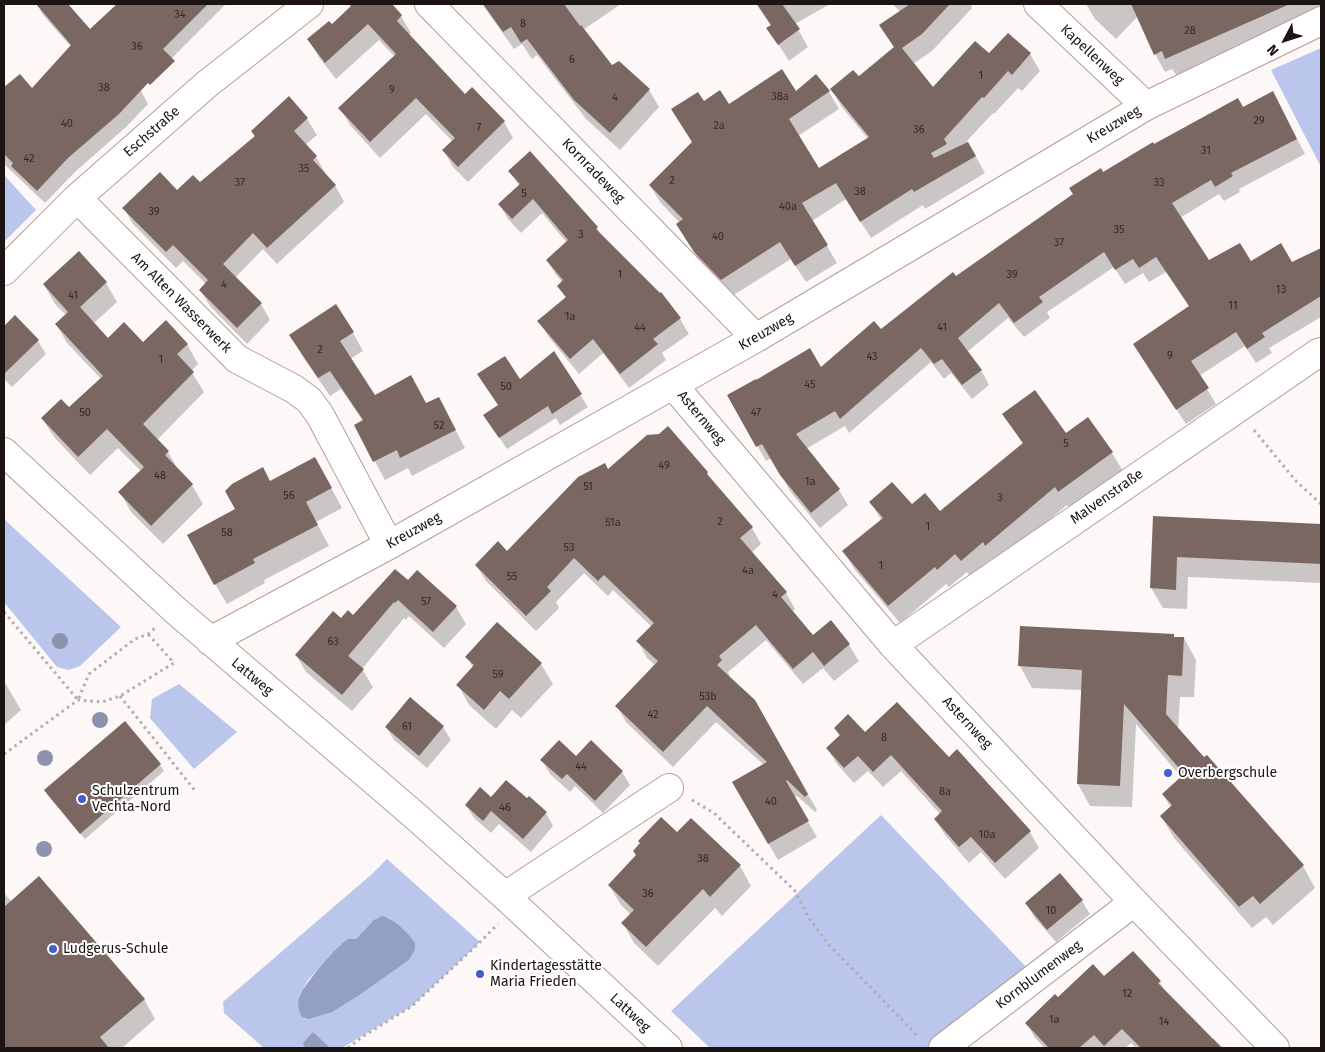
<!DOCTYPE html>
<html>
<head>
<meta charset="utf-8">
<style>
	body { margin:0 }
	#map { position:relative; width:1325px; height:1052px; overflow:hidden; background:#fdf8f7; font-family:"Fira Sans",sans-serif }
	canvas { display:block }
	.frame { position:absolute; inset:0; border:5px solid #1b1412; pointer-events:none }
	.north { position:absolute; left:1260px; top:15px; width:50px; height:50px; -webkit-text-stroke:4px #fff; paint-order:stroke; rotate:230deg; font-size:14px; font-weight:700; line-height:20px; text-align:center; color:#1b1412 }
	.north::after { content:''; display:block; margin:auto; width:18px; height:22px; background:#1b1412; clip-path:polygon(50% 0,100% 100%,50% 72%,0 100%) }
</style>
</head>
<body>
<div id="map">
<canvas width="1325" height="1052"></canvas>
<div class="frame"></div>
<div class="north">N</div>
</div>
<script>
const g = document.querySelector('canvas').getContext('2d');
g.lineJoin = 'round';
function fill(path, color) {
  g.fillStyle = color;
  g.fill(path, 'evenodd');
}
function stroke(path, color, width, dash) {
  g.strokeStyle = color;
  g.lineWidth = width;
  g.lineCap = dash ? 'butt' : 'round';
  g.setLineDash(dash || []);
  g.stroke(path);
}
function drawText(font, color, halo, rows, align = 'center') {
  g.font = font + ' "Fira Sans",sans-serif';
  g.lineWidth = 4;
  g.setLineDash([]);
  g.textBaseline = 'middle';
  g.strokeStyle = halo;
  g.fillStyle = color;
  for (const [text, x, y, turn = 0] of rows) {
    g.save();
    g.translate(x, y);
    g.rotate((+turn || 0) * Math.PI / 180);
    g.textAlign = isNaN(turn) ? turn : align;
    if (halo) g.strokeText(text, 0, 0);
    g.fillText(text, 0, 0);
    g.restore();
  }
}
const green = new Path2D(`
	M 1321,48 L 1321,167 L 1271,70 Z
	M 4,175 L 36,210 L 4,242 Z
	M 4,519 L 121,627 L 80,666 L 69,670 L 57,667 L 4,602 Z
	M 179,684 L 237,732 L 194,769 L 150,718 L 152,699 Z
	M 881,815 L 1029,970 L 928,1048 L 710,1048 L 671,1011 Z
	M 387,859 L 480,942 L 412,1006 L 342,1048 L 264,1048 L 224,1013 L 223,1002 L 372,874 ZM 388,917 C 403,927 409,932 415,950 L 409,960 L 361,994 L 299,996 L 308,980 L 340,945 L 356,939 L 362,934 L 366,928 Z`);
const water = new Path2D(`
	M 382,916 C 396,919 407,932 415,943 L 415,950 L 409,960 L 361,994 L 332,1012 L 309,1019 L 302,1017 C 298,1011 297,1002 300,995 C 304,985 339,942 349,939 C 351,939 354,939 356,939 L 374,920 Z`);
const shadow = new Path2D(`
	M 37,4 L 67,4 L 141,91 L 148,104 L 126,127 L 75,172 L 45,203 L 4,164 L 4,88 L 19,75 L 32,90 L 71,47 L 43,15 Z
	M 116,4 L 226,4 L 164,66 Z
	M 355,4 L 390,4 L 401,16 L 411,33 L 408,35 L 465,96 L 504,122 L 513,138 L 468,182 L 453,167 L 444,151 L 453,142 L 426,114 L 380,158 L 350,125 L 340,108 L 395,57 L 379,40 L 336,79 L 318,56 L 309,39 L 332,25 Z
	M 482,4 L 621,4 L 583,30 L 611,67 L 649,90 L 659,107 L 620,150 L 586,119 L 537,55 L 532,59 L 522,44 L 514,49 Z
	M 756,4 L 830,4 L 795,24 L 808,47 L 789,61 L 768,28 L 771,26 Z
	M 892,4 L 970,4 L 972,8 L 932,51 L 913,64 L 933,88 L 989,55 L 1030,54 L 1040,71 L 1022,91 L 1018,88 L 994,114 L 993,113 L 967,141 L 985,173 L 925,209 L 923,205 L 871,238 L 846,199 L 812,221 L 837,263 L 806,282 L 791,259 L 732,296 L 705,270 L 688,241 L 680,223 L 660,202 L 650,185 L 693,143 L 703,102 L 729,106 L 796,93 L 816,76 L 829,92 L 839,109 L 798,136 L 818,170 L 868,139 L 841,106 L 832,89 L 858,78 L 895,49 L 881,26 L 901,12 Z
	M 1086,4 L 1158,4 L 1159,5 L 1161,4 L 1321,4 L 1321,13 L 1177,76 L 1172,69 L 1165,72 L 1155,54 L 1138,16 L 1116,39 L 1095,19 Z
	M 289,98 L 307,119 L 317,135 L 305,145 L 316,157 L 326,174 L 325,175 L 335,185 L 344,202 L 277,264 L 263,249 L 235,278 L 261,304 L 270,320 L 247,344 L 210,306 L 200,290 L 206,284 L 183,261 L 176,268 L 133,224 L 124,208 L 200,184 L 255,137 L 252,132 Z
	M 1243,108 L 1281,108 L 1305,154 L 1239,189 L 1240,192 L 1224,201 L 1219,194 L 1180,218 L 1209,262 L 1292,264 L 1321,250 L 1321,317 L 1269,348 L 1272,353 L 1256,363 L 1245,346 L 1199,376 L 1216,404 L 1186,424 L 1143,359 L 1190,307 L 1166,272 L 1149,282 L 1143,273 L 1125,284 L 1114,267 L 1047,312 L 1050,318 L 1024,337 L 1008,318 L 967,352 L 981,370 L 989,385 L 972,399 L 951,373 L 944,379 L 931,362 L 849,433 L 845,426 L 806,449 L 839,490 L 848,505 L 820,528 L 790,491 L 772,458 L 766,461 L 729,395 L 821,369 L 881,331 L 1103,173 L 1154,146 Z
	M 510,171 L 597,228 L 602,237 L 680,319 L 689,334 L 662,353 L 666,360 L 629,388 L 603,353 L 579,374 L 548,336 L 539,321 L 566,299 L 559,286 L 563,283 L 556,275 L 547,260 L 567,243 L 542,213 L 521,233 L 508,219 L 499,204 L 519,186 Z
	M 78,253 L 106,283 L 117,302 L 93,324 L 108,340 L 143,344 L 187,344 L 198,364 L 191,371 L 204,392 L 157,440 L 168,452 L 179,471 L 192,485 L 203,504 L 163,544 L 131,512 L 120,492 L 141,471 L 118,448 L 90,475 L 54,437 L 42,418 L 69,409 L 101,379 L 67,343 L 56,324 L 66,315 L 55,304 L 44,285 Z
	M 15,317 L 38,341 L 46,354 L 12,387 L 4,379 L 4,328 Z
	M 353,333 L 363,351 L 350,359 L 374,396 L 427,405 L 439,399 L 465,448 L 412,476 L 408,468 L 385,480 L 355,425 L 363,421 L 341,389 L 330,396 L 301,354 L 291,335 Z
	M 553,353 L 588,407 L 560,425 L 556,418 L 507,449 L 492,427 L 499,406 L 520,381 Z
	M 1004,415 L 1066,435 L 1112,453 L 1123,471 L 1070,510 L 1067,505 L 997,563 L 972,578 L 967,572 L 949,587 L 946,584 L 900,623 L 855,570 L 844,552 L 881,520 L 871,502 L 912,506 L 940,513 L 1023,444 Z
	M 608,471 L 707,473 L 713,483 L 752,528 L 761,544 L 751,553 L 786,593 L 795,609 L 792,612 L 813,636 L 831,622 L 849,645 L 859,661 L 834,681 L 823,668 L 803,684 L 766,640 L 728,672 L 730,676 L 729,678 L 754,701 L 817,810 L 815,812 L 797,796 L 794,798 L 817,837 L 778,860 L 734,783 L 764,765 L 716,722 L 673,767 L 626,722 L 617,706 L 656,666 L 647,658 L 638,641 L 652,627 L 613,590 L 608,596 L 584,573 L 556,602 L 559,608 L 536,631 L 486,581 L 476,565 L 508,553 Z
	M 326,478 L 342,508 L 316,522 L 329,546 L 264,580 L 265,583 L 227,604 L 215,584 L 237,510 L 270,482 Z
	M 1154,517 L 1321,526 L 1321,583 L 1188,577 L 1187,609 L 1163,608 L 1151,588 Z
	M 408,582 L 456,607 L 466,624 L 444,648 L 409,616 L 406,620 L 404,618 L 362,669 L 373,687 L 352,711 L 306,672 L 296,655 L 341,620 L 353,617 Z
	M 1174,638 L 1184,638 L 1196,660 L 1194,697 L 1180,697 L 1178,730 L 1204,759 L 1207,756 L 1303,866 L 1315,888 L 1273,925 L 1266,917 L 1252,928 L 1174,838 L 1161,816 L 1171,808 L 1163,794 L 1182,778 L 1136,724 L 1132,807 L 1090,806 L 1078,784 L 1082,690 L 1032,688 L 1020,666 Z
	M 467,657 L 541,664 L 553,684 L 521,718 L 512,710 L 496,729 L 469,705 L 458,685 L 473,668 Z
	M 4,681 L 21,710 L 4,725 Z
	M 124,723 L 160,765 L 164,771 L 85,839 L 49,797 L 45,791 Z
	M 386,727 L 443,727 L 451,740 L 427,768 L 394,740 Z
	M 835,728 L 865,734 L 948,759 L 1030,832 L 1039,848 L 1005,879 L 981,852 L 969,863 L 945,835 L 935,819 L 940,814 L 901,771 L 883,787 L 868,771 L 854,783 L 837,764 L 827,748 L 840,737 Z
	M 591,742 L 622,772 L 630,785 L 603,813 L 575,786 L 570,792 L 550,774 L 542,760 L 576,758 Z
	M 491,799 L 546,813 L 553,826 L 531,852 L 499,824 L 491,833 L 474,818 L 466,805 Z
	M 677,834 L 740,866 L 751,886 L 722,916 L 715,908 L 658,966 L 634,943 L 623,923 L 631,915 L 621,905 L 609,885 Z
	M 4,893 L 12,902 L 144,999 L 155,1019 L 122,1048 L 4,1048 Z
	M 1082,901 L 1090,914 L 1056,942 L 1034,917 L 1026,903 Z
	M 1104,978 L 1160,982 L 1165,992 L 1212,1040 L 1214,1039 L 1223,1048 L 1136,1048 L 1131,1043 L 1125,1048 L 1045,1048 L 1035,1038 L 1027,1023 L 1058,999 Z
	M 313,1032 L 330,1048 L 305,1048 L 303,1043 Z`);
const building = new Path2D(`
	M 36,4 L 68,4 L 90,29 L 117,4 L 208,4 L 163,49 L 175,61 L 150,85 L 148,83 L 119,114 L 68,158 L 37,191 L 11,166 L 13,163 L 4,154 L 4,87 L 20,74 L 32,88 L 71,45 Z
	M 349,4 L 392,4 L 402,15 L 397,21 L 465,94 L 472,87 L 505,121 L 458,167 L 442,150 L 455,138 L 416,98 L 370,142 L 338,108 L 396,54 L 368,24 L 325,63 L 307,39 L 329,21 L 332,24 L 351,6 Z
	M 483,4 L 564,4 L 580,26 L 581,25 L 612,65 L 619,61 L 650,89 L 610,133 L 574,100 L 527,39 L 521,43 L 511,27 L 503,32 Z
	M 757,4 L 782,4 L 800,29 L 778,45 L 766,28 L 771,25 Z
	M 910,4 L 950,4 L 922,34 L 902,48 L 933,87 L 975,41 L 989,53 L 1008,33 L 1031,53 L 1012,75 L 1008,71 L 984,98 L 982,97 L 944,139 L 947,144 L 931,153 L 934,158 L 968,142 L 976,156 L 914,192 L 912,189 L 860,222 L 836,183 L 802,203 L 828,245 L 795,266 L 780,242 L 721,280 L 694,252 L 676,224 L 683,219 L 649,185 L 692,142 L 671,109 L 698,92 L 704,101 L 720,90 L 729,104 L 782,69 L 796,91 L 816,74 L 830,91 L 789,119 L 819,168 L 869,137 L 830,89 L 853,70 L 859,76 L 894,47 L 879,25 Z
	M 1131,4 L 1290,4 L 1165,59 L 1162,51 L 1154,55 Z
	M 1273,91 L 1297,139 L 1231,173 L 1233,176 L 1215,187 L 1211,180 L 1172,203 L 1209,260 L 1240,243 L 1251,261 L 1281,243 L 1292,262 L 1321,248 L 1321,296 L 1262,333 L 1265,337 L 1247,349 L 1236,332 L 1191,361 L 1209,388 L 1176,410 L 1133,344 L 1189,306 L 1156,257 L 1139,268 L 1133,259 L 1115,270 L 1104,252 L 1039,297 L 1043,302 L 1014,323 L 999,303 L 958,338 L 982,370 L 962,385 L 942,359 L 934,364 L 921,348 L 840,419 L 835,411 L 796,434 L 840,489 L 811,513 L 780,475 L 762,444 L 756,447 L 727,395 L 756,379 L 756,380 L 810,348 L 821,367 L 874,321 L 881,329 L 953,272 L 956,276 L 1073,194 L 1069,188 L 1101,168 L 1103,172 L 1153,142 L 1154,144 L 1238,98 L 1243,107 Z
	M 289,96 L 308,118 L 294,131 L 317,156 L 313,160 L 336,185 L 267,248 L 253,233 L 223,264 L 262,303 L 237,328 L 199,290 L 208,280 L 173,245 L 166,252 L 122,208 L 160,172 L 177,190 L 193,175 L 200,182 L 255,136 L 251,131 Z
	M 530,151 L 598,227 L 596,229 L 660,293 L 661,292 L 681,318 L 653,339 L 658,344 L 620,374 L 593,339 L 570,359 L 537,321 L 566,297 L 557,286 L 563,280 L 546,260 L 568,240 L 533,199 L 512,219 L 498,204 L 520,184 L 508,171 Z
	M 79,251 L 107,282 L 80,307 L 108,338 L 124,322 L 143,342 L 166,320 L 188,344 L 177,354 L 194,372 L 143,424 L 169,451 L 165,455 L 193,484 L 151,526 L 118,492 L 144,467 L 107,429 L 78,457 L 41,418 L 61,399 L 69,407 L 103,376 L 55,324 L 68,312 L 43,284 Z
	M 336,304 L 354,332 L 340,341 L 375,395 L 411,375 L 426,403 L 439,397 L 456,430 L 400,458 L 397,450 L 373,462 L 354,425 L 363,420 L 330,371 L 318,378 L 289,335 Z
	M 15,315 L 39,340 L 4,374 L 4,326 Z
	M 554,351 L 582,394 L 552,414 L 548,406 L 499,438 L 483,415 L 498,405 L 477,374 L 505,356 L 520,379 Z
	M 1035,390 L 1066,433 L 1088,417 L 1113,452 L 1058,492 L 1055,487 L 985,546 L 983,542 L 961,561 L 955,554 L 937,570 L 935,567 L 888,606 L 842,551 L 883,518 L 869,502 L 892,482 L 912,504 L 925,493 L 940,511 L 1023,443 L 1002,414 Z
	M 668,426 L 708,472 L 707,474 L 753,527 L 740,538 L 787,592 L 781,597 L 813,635 L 831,620 L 850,644 L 824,666 L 813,652 L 793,669 L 756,625 L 719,656 L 722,660 L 717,665 L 755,700 L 808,794 L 805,797 L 787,780 L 786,781 L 809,821 L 768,844 L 732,782 L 767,762 L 707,706 L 663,752 L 615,706 L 658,661 L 636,641 L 654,623 L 604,575 L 598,581 L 574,558 L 547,587 L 551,591 L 526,616 L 475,565 L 498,541 L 507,551 L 578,477 L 605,463 L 608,469 L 647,435 L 659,434 Z
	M 315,457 L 332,488 L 306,502 L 318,525 L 253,559 L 255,563 L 214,585 L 187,535 L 235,509 L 225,491 L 232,484 L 263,467 L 270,481 Z
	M 1153,516 L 1321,524 L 1321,564 L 1177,557 L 1176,590 L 1150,588 Z
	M 395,569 L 408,580 L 417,570 L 457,606 L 433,632 L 398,600 L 395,603 L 394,602 L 348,656 L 364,669 L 342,695 L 295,655 L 333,611 L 341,618 L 348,610 L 353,615 Z
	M 497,622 L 542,663 L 509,699 L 500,691 L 484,710 L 456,685 L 474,665 L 465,657 Z
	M 1020,626 L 1174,634 L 1174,637 L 1184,637 L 1182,676 L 1168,675 L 1166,714 L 1204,757 L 1207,755 L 1304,865 L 1260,904 L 1253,896 L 1239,907 L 1160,816 L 1172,805 L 1162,794 L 1184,774 L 1124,704 L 1120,786 L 1077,784 L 1082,670 L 1018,666 Z
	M 410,697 L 444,726 L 419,756 L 385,727 Z
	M 897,702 L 949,757 L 957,749 L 1031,831 L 995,863 L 971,837 L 959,847 L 934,819 L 942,811 L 891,755 L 873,772 L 858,756 L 844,768 L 826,748 L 840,735 L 834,728 L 848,714 L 865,732 Z
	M 125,721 L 161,764 L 80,834 L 44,790 Z
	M 559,740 L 576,756 L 591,740 L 623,771 L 595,801 L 567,774 L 562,779 L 540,760 Z
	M 506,780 L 527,798 L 529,796 L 547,812 L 523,839 L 491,811 L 483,821 L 465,805 L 480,787 L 491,797 Z
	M 661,817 L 677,832 L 691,818 L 741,865 L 710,897 L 703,889 L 646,947 L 621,923 L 634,910 L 608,885 L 636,855 L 633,851 L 640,843 L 638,841 Z
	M 1060,873 L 1083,900 L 1047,930 L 1025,903 Z
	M 39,876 L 145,999 L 100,1037 L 109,1048 L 4,1048 L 4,907 Z
	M 1133,951 L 1161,981 L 1158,983 L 1222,1048 L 1141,1048 L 1122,1029 L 1104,1046 L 1094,1035 L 1079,1048 L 1049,1048 L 1025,1023 L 1055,994 L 1058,997 L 1093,964 L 1104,976 Z`);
const path = new Path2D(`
	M 1254,430 L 1296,481 L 1321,504
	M 4,612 L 78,700 L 89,674 L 135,639 L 148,634 L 155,628
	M 120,696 L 196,792
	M 4,754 L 78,700 L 102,702 L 120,696 L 174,663 L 148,634
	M 692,800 L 714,813 L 795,891 L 808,917 L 829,945 L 914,1032 L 918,1038
	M 348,1048 L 362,1037 L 412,1006 L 480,942 L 498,924`);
const minor = new Path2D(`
	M 429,4 L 756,338
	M 1038,4 L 1146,106
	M 77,198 L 237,359 L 294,389 L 309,400 L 320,415 L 389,545
	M 4,271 L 77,198 L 207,84 L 309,4
	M 673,385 L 893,645 L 1134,902 L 1275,1048
	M 4,452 L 175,610 L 413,814 L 505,896 L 668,1048
	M 210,641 L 389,545 L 756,338 L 1146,106 L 1321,21
	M 893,645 L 1318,353 L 1321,352
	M 505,896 L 669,788
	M 943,1048 L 1134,902`);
const trees = [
	[60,641],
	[100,720],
	[45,758],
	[44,849]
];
const markers = [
	[1168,773,5,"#465cd0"],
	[82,799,5,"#465cd0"],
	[53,949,5,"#465cd0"],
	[480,974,5,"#465cd0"]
];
const numberNames = [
	["34",180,15],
	["8",523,24],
	["28",1190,31],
	["36",137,47],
	["6",572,60],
	["1",981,76],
	["38",104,88],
	["9",392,90],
	["38a",780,97],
	["4",615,98],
	["29",1259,121],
	["40",67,124],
	["2a",719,126],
	["7",479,128],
	["36",919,130],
	["31",1206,151],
	["42",29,159],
	["35",304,169],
	["2",672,181],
	["37",240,183],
	["33",1159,183],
	["38",860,192],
	["5",524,194],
	["40a",788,207],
	["39",154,212],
	["35",1119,230],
	["3",581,235],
	["40",718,237],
	["37",1059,243],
	["1",620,275],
	["39",1012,275],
	["4",224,285],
	["13",1281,290],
	["41",73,296],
	["11",1233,306],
	["1a",570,317],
	["44",640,328],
	["41",942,328],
	["2",320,350],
	["9",1170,356],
	["43",872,357],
	["1",161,360],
	["45",810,385],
	["50",506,387],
	["50",85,413],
	["47",756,413],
	["52",439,426],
	["5",1066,444],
	["49",664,466],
	["48",160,476],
	["1a",810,482],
	["51",588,487],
	["56",289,496],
	["3",1000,498],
	["2",720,522],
	["51a",613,523],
	["1",928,527],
	["58",227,533],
	["53",569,548],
	["1",881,566],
	["4a",748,571],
	["55",512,577],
	["4",775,595],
	["57",426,602],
	["63",333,642],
	["59",498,675],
	["53b",708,697],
	["42",653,715],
	["61",407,727],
	["8",884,738],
	["44",581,767],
	["8a",945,792],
	["40",771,802],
	["46",505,808],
	["10a",987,835],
	["38",703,859],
	["36",648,894],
	["10",1051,911],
	["12",1127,994],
	["1a",1054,1020],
	["14",1164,1022]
];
const streetNames = [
	["Kapellenweg",1092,55,43],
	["Kreuzweg",1114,125,-31],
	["Eschstraße",152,132,-41],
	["Kornradeweg",593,171,46],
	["Am Alten Wasserwerk",181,303,45],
	["Kreuzweg",766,332,-30],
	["Asternweg",701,418,50],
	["Malvenstraße",1107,497,-35],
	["Kreuzweg",414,531,-29],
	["Lattweg",252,677,40],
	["Asternweg",967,723,47],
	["Kornblumenweg",1039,975,-37],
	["Lattweg",630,1013,43]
];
const poiNames = [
	["Overbergschule",1178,773],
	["Schulzentrum",92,791],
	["Vechta-Nord",92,807],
	["Ludgerus-Schule",63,949],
	["Kindertagesstätte",490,966],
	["Maria Frieden",490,982]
];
fill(green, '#bac6eb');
fill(water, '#939fc4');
fill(shadow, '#0003');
fill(building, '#7a6761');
stroke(minor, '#b49f99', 30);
stroke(path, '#b2acab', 3, [2.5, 4]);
stroke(minor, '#fff', 28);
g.fillStyle = '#8d92ad';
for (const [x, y] of trees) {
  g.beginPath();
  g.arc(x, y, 8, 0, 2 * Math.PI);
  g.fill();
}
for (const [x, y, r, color] of markers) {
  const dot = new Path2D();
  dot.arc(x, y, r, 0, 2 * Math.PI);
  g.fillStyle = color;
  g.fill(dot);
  stroke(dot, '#fff', 2);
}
drawText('11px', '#332926', null, numberNames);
drawText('14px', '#1b1412', '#fff', streetNames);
drawText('14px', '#1b1412', '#fff', poiNames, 'left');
</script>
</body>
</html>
